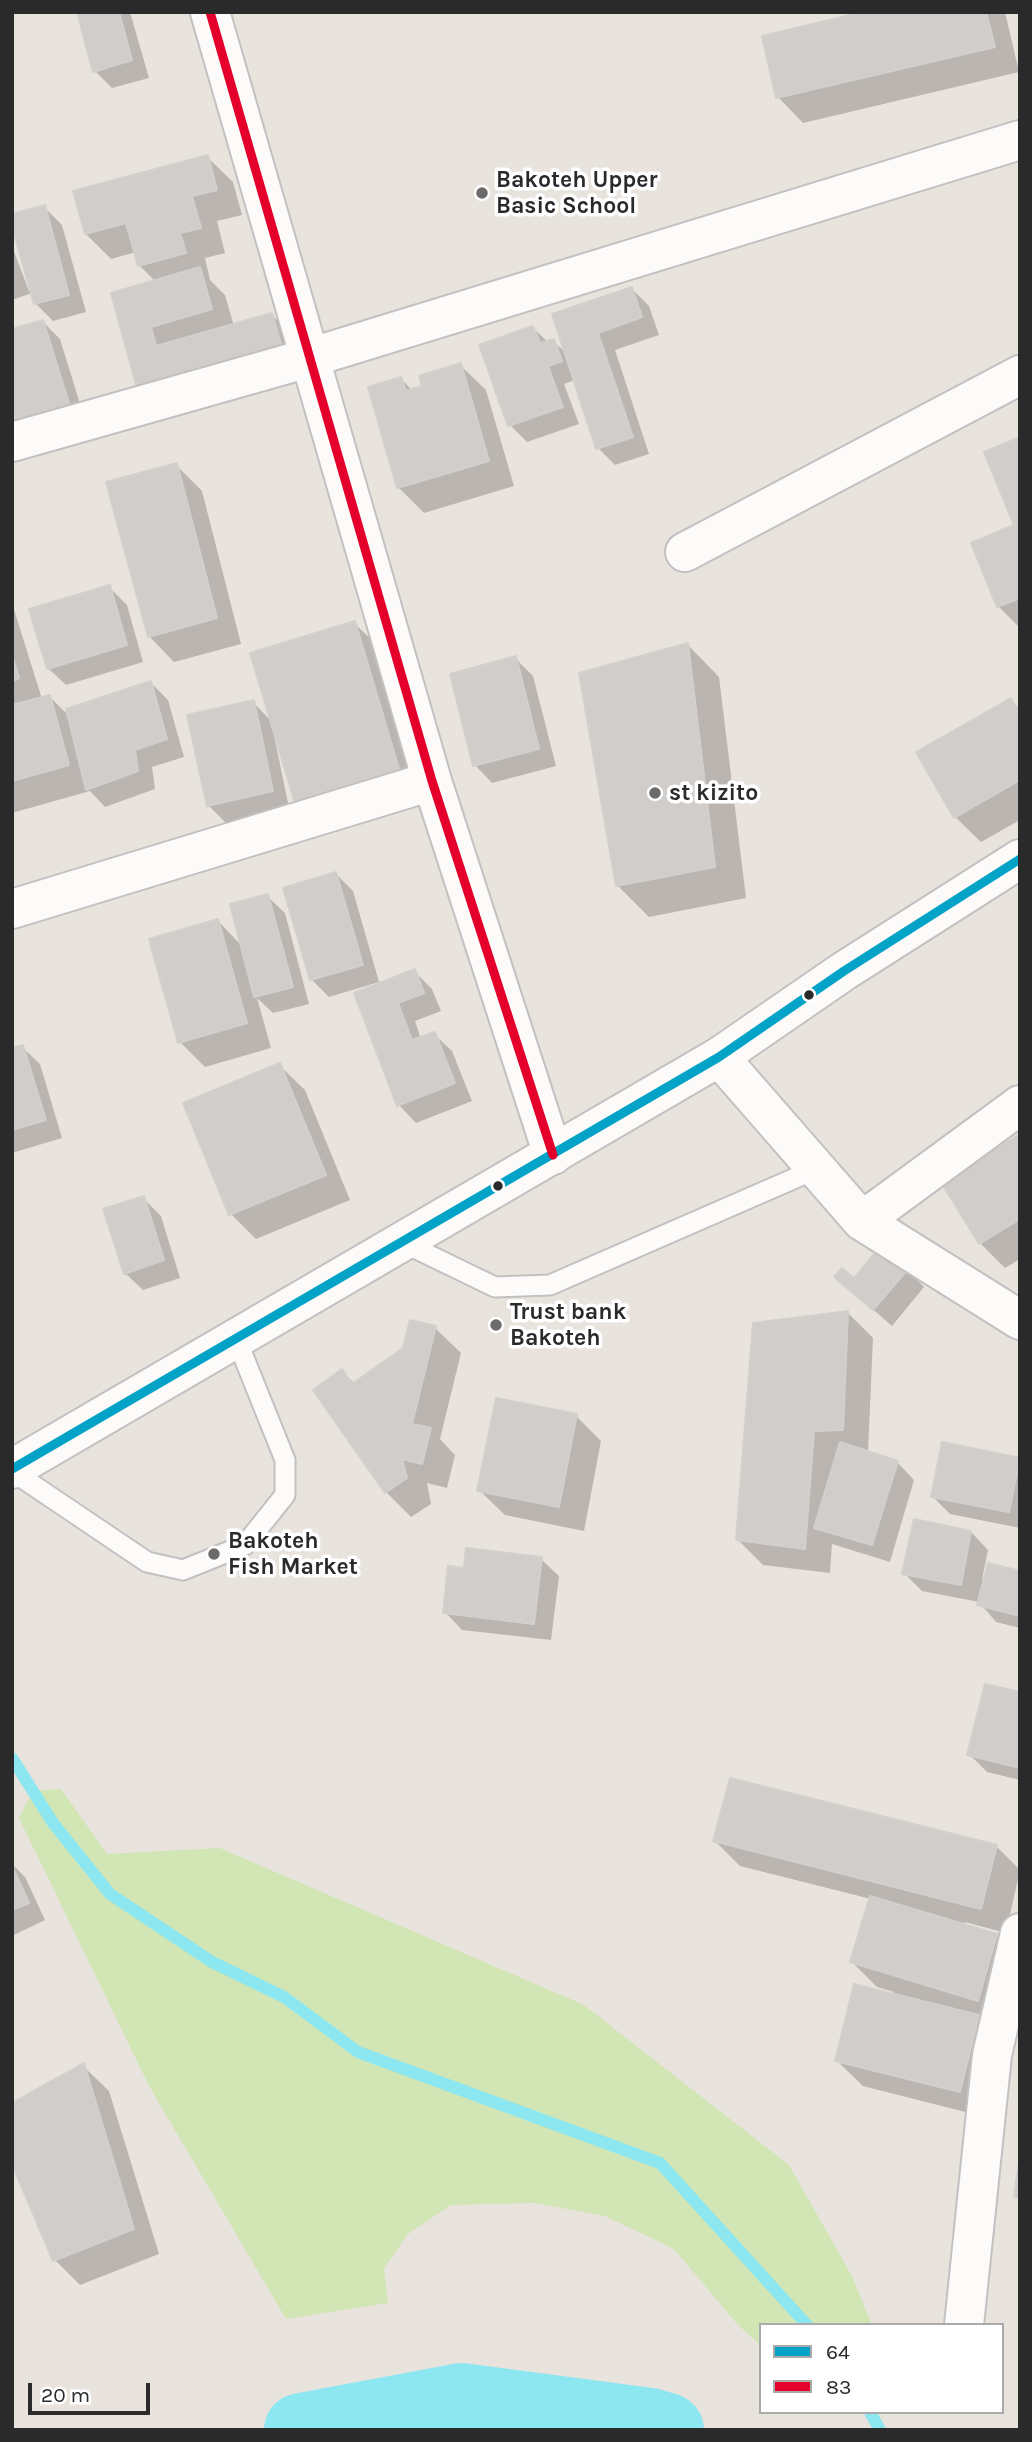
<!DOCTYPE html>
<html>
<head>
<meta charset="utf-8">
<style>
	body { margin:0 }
	#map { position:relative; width:1032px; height:2442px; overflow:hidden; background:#e9e3de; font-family:Karla,sans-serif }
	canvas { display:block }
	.frame { position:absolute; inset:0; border:14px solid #2a2a2a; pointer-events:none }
	.legend { position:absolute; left:759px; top:2323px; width:245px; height:91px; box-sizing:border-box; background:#fff; border:2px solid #aaa; margin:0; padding:9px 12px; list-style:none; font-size:21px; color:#2a2a2a }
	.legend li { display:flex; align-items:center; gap:14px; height:35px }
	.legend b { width:35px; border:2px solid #aaa }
	.scale { position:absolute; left:28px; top:2383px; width:122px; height:32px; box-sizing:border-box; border:4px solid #2a2a2a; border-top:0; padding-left:9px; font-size:21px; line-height:24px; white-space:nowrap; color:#2a2a2a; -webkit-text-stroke:5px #fff; paint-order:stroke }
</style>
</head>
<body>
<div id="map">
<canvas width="1032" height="2442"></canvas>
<div class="frame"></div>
<ul class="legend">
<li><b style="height:9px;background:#02a3c6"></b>64</li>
<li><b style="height:9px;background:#e4002b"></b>83</li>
</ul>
<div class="scale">20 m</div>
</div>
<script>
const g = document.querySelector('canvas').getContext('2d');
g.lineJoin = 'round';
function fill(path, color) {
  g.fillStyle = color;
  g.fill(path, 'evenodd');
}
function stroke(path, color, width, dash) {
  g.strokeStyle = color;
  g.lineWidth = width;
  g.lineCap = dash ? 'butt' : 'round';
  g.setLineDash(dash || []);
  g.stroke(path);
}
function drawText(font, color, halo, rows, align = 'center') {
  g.font = font + ' Karla,sans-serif';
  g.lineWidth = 7;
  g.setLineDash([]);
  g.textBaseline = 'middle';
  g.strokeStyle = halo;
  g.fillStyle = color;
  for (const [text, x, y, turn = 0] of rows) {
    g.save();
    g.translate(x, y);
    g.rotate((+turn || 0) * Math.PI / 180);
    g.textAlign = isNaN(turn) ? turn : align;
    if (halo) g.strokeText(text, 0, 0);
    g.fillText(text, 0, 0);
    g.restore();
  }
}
const green = new Path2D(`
	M 61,1789 L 107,1854 L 220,1848 L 584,2005 L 789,2165 L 852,2276 L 872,2325 L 761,2325 L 761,2346 L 738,2325 L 674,2249 L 605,2216 L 534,2203 L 451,2205 L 408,2234 L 384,2268 L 388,2303 L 286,2319 L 149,2086 L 19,1818 L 33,1791 Z`);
const shadow = new Path2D(`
	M 78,12 L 130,12 L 149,78 L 112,88 L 95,71 Z
	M 871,12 L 1005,12 L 1019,72 L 803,123 L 778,97 Z
	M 207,157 L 233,182 L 242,215 L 217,221 L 225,253 L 205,258 L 210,280 L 225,295 L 234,326 L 272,315 L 297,340 L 307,376 L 140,391 L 156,282 L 139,265 L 136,252 L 111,259 L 86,234 Z
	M 44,207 L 62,225 L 86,312 L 53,321 L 35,303 L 32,293 L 12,300 L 12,246 L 29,291 L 32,290 Z
	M 632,289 L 649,306 L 659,335 L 615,350 L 649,454 L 615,465 L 598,448 L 575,380 L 564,384 L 579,424 L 527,442 L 510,425 L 533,328 L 548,342 L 553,341 L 567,354 Z
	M 43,322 L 60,339 L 89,433 L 12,403 Z
	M 460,365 L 486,390 L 514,486 L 424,513 L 399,488 L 370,388 L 401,379 L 413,391 Z
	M 1020,439 L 1020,628 L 998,606 L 1017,526 Z
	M 176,465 L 202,491 L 241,644 L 174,662 L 149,636 Z
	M 109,587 L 127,605 L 143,662 L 66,685 L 48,668 Z
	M 12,603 L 42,699 L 49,696 L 69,716 L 151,683 L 168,700 L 184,757 L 152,767 L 155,789 L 105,807 L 90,791 L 12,813 Z
	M 354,623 L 380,648 L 426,804 L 324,835 L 298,809 L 278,740 L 275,740 L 289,808 L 226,823 L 208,805 L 253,702 L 272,722 Z
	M 688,645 L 719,677 L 746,898 L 649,917 L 617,885 Z
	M 515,658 L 533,676 L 556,766 L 492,783 L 475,765 Z
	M 1010,700 L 1020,709 L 1020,820 L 981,842 L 955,817 Z
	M 336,874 L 353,891 L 379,982 L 329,997 L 311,979 Z
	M 267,896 L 285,913 L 309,1004 L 273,1013 L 257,998 L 271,1048 L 205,1067 L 180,1042 L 218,921 L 242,946 Z
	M 414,971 L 432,989 L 441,1011 L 415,1021 L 421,1039 L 434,1034 L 452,1051 L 472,1101 L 416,1123 L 399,1105 L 356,994 Z
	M 22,1047 L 40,1064 L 62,1138 L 12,1153 L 12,1050 Z
	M 279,1065 L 305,1090 L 350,1200 L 256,1239 L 231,1214 Z
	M 1020,1136 L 1020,1259 L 1005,1268 L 980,1243 Z
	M 143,1198 L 161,1216 L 180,1278 L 143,1290 L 125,1273 Z
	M 907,1270 L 924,1287 L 892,1326 L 836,1277 L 854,1280 Z
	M 848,1313 L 873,1338 L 868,1453 L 897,1462 L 914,1480 L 890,1562 L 832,1544 L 830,1573 L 763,1565 L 738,1540 Z
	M 435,1328 L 461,1353 L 440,1439 L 455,1455 L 447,1488 L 427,1483 L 431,1504 L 411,1517 L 386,1492 L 342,1371 L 355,1384 Z
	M 576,1416 L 601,1441 L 584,1531 L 505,1515 L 479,1490 Z
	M 943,1444 L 1020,1459 L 1020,1528 L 950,1514 L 933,1497 Z
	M 971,1532 L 988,1550 L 982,1580 L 1020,1573 L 1020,1628 L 996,1622 L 979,1602 L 922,1591 L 904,1573 Z
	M 541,1559 L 559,1576 L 551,1640 L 462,1630 L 445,1612 Z
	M 1020,1694 L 1020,1780 L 987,1772 L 969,1754 Z
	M 715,1841 L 996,1846 L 1020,1870 L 1006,1933 L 965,1922 L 964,1925 L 997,1935 L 1020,1958 L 1003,2025 L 981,2019 L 1004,2042 L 985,2117 L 863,2086 L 837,2061 L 894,1992 L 877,1987 L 852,1962 L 871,1899 L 740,1866 Z
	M 12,1864 L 25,1877 L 45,1920 L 12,1936 Z
	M 83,2066 L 109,2091 L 159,2254 L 80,2285 L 55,2260 Z`);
const stream = new Path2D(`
	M 12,1758 L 53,1823 L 110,1894 L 212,1962 L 284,1997 L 358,2052 L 660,2163 L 807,2325
	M 870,2412 L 880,2430`);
const river = new Path2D(`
	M 301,2430 L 461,2400 L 650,2425 L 667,2430`);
const building = new Path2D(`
	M 77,12 L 119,12 L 132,60 L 93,72 Z
	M 863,12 L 986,12 L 995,47 L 776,98 L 762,36 Z
	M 208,155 L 217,190 L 192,196 L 201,228 L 180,233 L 186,253 L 138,266 L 126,223 L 85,234 L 73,191 Z
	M 45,205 L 69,295 L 34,304 L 12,226 L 12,214 Z
	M 200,267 L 212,309 L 151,327 L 156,346 L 272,313 L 283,351 L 138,392 L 111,293 Z
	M 632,287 L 642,317 L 598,333 L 633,437 L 596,449 L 552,314 Z
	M 43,320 L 73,416 L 19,432 L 12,409 L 12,329 Z
	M 533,326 L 540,343 L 554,339 L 562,361 L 548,366 L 563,407 L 508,426 L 479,345 Z
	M 461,363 L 489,461 L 397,488 L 368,387 L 401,377 L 406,391 L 422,386 L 419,376 Z
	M 1020,437 L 1020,598 L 997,607 L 971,543 L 1014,525 L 984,452 Z
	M 177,463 L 217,618 L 148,637 L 106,482 Z
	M 110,585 L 127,645 L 47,669 L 29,609 Z
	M 355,621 L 402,779 L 297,810 L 250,653 Z
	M 688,643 L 715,867 L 616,886 L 579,673 Z
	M 12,655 L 19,678 L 12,681 Z
	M 516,656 L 539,749 L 473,766 L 450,674 Z
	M 151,681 L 167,739 L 135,750 L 138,771 L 86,790 L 66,709 Z
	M 50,695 L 69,765 L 12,781 L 12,705 Z
	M 1011,698 L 1020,714 L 1020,780 L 954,818 L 916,752 Z
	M 254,700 L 273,791 L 207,806 L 187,715 Z
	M 336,872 L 363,965 L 310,980 L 283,888 Z
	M 268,894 L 293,987 L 254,997 L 230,904 Z
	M 218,919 L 247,1023 L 178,1043 L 149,939 Z
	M 415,969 L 424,993 L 398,1003 L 412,1040 L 435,1032 L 455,1083 L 397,1106 L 354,993 Z
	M 23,1045 L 46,1120 L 12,1130 L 12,1048 Z
	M 280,1063 L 326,1175 L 229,1215 L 183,1103 Z
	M 1020,1134 L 1020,1219 L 979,1244 L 941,1182 Z
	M 144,1196 L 164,1260 L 124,1274 L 103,1209 Z
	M 881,1246 L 908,1269 L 873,1310 L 834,1277 L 842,1268 L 854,1278 Z
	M 848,1311 L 843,1430 L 814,1431 L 805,1549 L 736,1540 L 753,1323 Z
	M 410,1320 L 436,1326 L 412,1424 L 431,1428 L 422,1464 L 402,1459 L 407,1478 L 385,1493 L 313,1390 L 342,1369 L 352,1384 L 403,1348 Z
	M 496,1398 L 577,1414 L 559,1507 L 477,1491 Z
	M 840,1442 L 898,1461 L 872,1545 L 814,1528 Z
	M 942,1442 L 1020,1458 L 1009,1512 L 931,1497 Z
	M 914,1519 L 971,1531 L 961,1585 L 902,1574 Z
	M 466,1548 L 542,1557 L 534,1624 L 443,1613 L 448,1566 L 464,1568 Z
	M 988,1563 L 1020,1571 L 1020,1616 L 977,1605 Z
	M 985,1684 L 1020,1692 L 1020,1768 L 967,1755 Z
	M 730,1778 L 997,1845 L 981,1909 L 713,1841 Z
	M 12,1866 L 29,1903 L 12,1910 Z
	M 870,1896 L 997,1934 L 978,2001 L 850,1962 Z
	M 854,1984 L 979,2015 L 960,2092 L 835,2061 Z
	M 84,2063 L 134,2229 L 53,2261 L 12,2164 L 12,2103 Z
	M 1020,2155 L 1020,2198 L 1014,2197 Z`);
const service = new Path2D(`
	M 402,1242 L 495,1287 L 550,1285 L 816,1169
	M 12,1471 L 147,1562 L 183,1570 L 245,1545 L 285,1495 L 285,1460 L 236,1338`);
const minor = new Path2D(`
	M 210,12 L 432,781 L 553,1155
	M 12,442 L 312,357 L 1020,140
	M 685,552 L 1020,375
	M 12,909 L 432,781
	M 719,1057 L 862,1221 L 1020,1105
	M 862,1221 L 1020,1320
	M 964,2325 L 992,2055 L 1020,1933`);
const tertiary = new Path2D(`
	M 12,1469 L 719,1057 L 844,971 L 1020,859`);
const bus1 = new Path2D(`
	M 12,1469 L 719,1057 L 844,971 L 1020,859`);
const bus2 = new Path2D(`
	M 210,12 L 432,781 L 553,1155`);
const markers = [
	[482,193,7,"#6d6b69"],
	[655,793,7,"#6d6b69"],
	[809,995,6,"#2a2a2a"],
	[498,1186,6,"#2a2a2a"],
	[496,1325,7,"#6d6b69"],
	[214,1554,7,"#6d6b69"]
];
const poiNames = [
	["Bakoteh Upper",496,180],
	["Basic School",496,206],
	["st kizito",669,793],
	["Trust bank",510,1312],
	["Bakoteh",510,1338],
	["Bakoteh",228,1541],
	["Fish Market",228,1567]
];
fill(green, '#d1e6b4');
fill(shadow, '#0003');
stroke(stream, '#8de7f0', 12);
stroke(river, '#8de7f0', 74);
fill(building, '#d1cdca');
stroke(building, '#d4cfcb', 2);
stroke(service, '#c2c1c0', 23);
stroke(minor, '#c2c1c0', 42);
stroke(tertiary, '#c2c1c0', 42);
stroke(service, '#fcfbfa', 19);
stroke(minor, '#fcfbfa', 38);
stroke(tertiary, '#fcfbfa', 38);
stroke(bus1, '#02a3c6', 9);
stroke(bus2, '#e4002b', 9);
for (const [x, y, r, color] of markers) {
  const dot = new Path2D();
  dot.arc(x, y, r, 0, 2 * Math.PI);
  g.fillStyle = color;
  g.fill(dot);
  stroke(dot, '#fff', 2.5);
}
drawText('bold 23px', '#2a2a2a', '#fff', poiNames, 'left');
</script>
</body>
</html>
